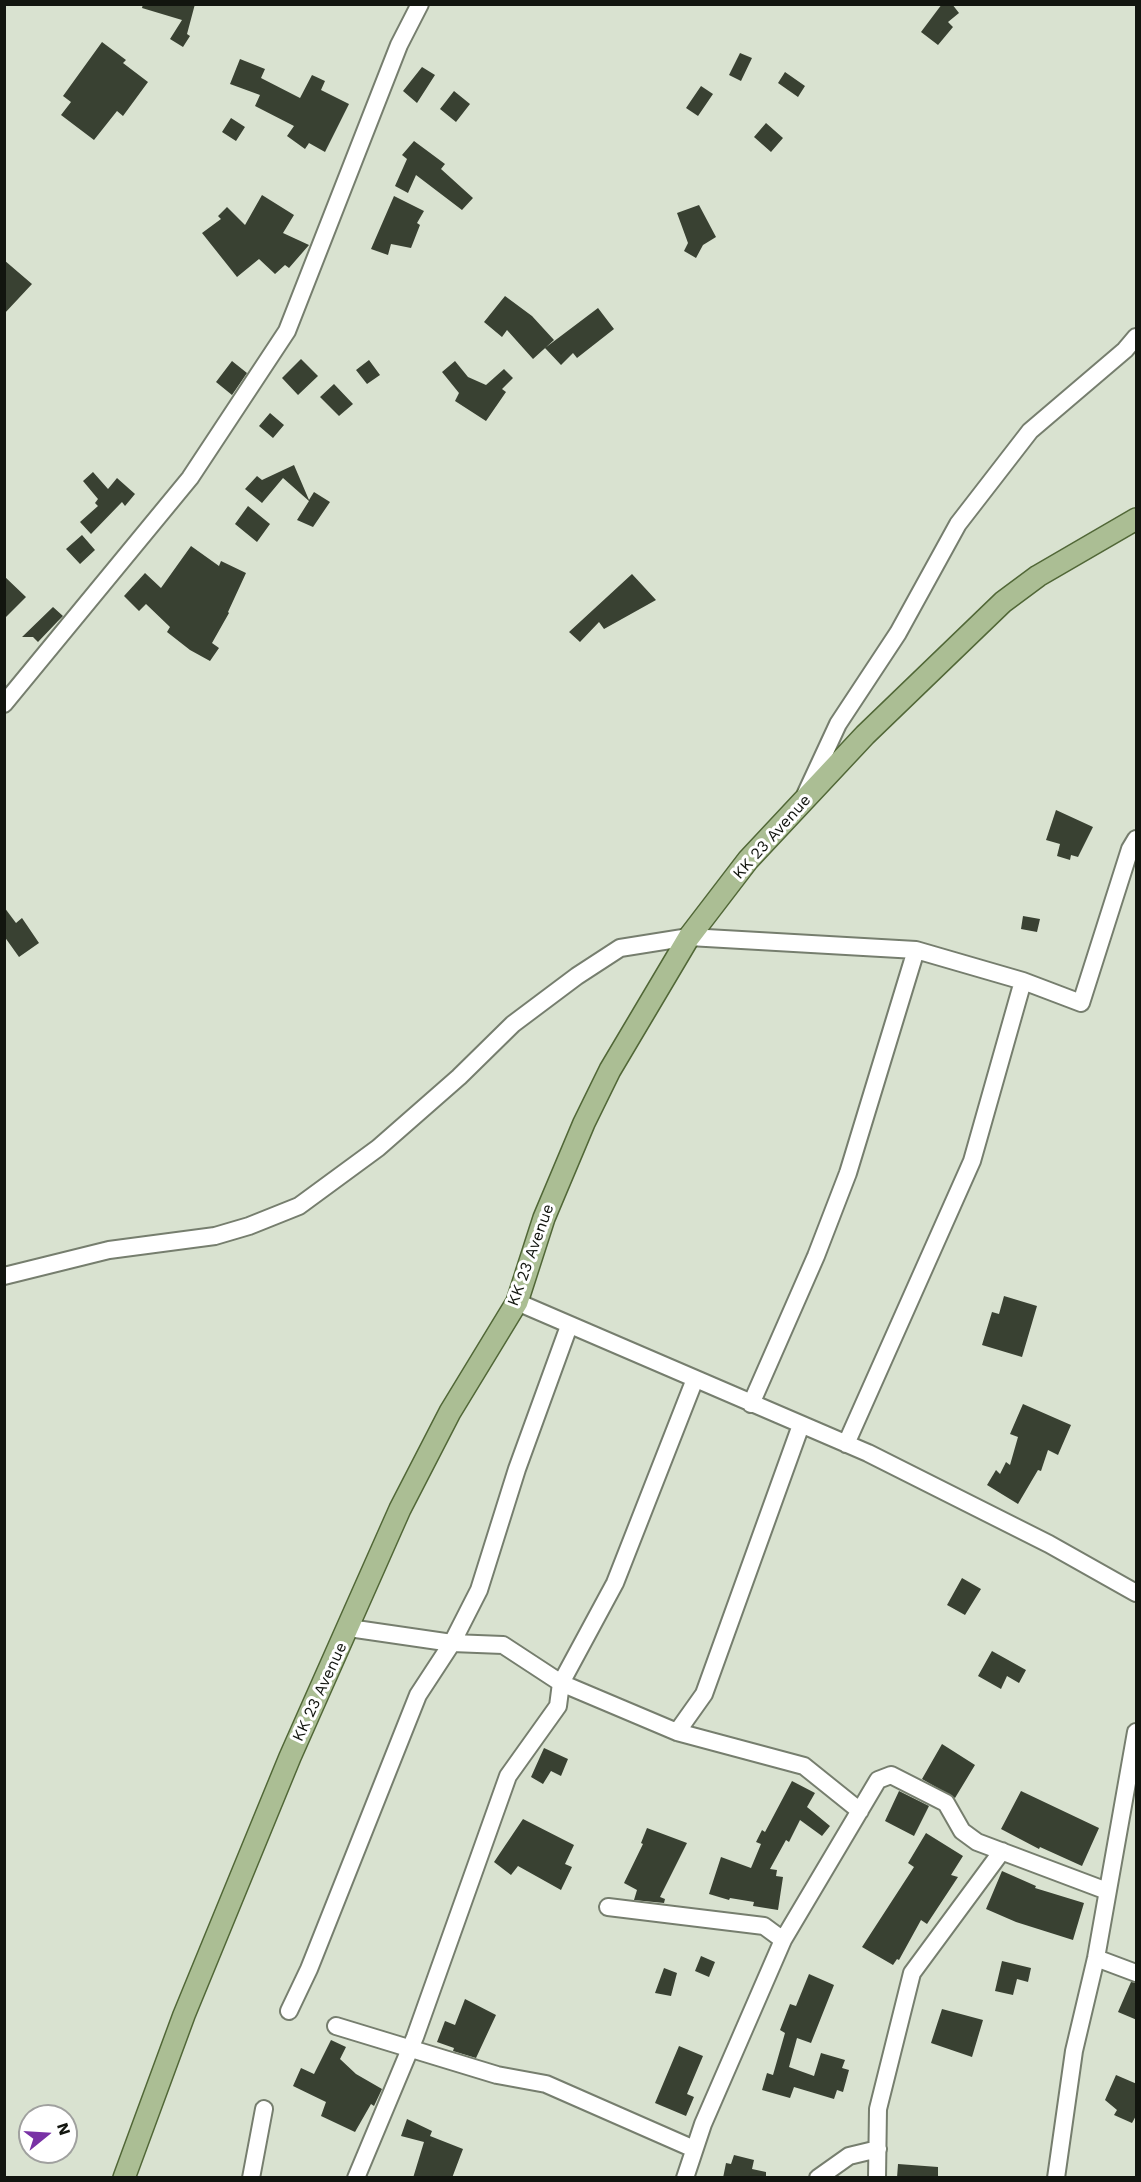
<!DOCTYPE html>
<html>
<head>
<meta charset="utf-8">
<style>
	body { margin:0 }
	#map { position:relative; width:1141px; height:2182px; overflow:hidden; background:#d9e2d0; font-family:"Work Sans",sans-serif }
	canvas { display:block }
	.frame { position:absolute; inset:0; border:6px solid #12150f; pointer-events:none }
	.north { position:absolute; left:18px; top:2104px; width:60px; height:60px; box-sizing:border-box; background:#fff; border:2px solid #a0a19f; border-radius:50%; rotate:72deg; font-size:16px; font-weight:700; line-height:24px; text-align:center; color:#12150f }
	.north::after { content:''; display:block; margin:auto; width:21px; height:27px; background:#7932a5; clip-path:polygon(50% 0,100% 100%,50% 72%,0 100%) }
</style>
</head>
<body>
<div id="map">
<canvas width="1141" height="2182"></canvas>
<div class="frame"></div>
<div class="north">N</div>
</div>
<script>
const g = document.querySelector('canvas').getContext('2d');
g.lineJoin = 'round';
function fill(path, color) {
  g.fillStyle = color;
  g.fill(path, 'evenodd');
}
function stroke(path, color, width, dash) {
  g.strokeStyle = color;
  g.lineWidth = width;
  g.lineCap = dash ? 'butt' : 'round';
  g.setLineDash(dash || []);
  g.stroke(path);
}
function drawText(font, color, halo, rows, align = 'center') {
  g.font = font + ' "Work Sans",sans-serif';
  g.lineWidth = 6;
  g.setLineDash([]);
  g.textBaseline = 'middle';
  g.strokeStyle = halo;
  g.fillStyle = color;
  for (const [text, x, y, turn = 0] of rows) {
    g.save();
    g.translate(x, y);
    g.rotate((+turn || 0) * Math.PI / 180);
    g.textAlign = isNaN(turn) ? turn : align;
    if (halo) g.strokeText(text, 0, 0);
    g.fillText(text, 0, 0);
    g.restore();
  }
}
const building = new Path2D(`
	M 143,4 L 195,4 L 187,34 L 190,36 L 183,47 L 170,39 L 182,20 L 142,8 Z
	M 942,4 L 952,4 L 959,13 L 948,22 L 953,27 L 938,45 L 921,32 Z
	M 102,42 L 126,60 L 123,63 L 148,82 L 123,116 L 117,111 L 94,140 L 61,115 L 71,102 L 63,96 Z
	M 740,53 L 752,58 L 741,81 L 729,75 Z
	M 240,59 L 265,69 L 261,78 L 300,98 L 312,75 L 325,81 L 321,90 L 349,104 L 325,152 L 309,143 L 305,149 L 287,136 L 294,126 L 255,106 L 260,95 L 230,84 Z
	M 422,67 L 435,75 L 417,103 L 403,91 Z
	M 785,72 L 805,86 L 798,97 L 778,83 Z
	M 701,86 L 713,94 L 698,116 L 686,108 Z
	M 454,91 L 470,104 L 456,122 L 440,109 Z
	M 231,118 L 245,127 L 236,141 L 222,132 Z
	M 766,123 L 783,138 L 771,152 L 754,137 Z
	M 414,141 L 445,164 L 441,169 L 473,198 L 462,210 L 416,175 L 408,193 L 395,186 L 407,159 L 402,155 Z
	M 262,195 L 294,215 L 283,233 L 309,245 L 289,268 L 285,265 L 275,274 L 259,259 L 237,277 L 202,233 L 221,219 L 218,216 L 227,207 L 245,225 Z
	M 394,196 L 424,211 L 417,223 L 420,225 L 411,248 L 391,244 L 388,255 L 371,249 Z
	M 699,205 L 716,237 L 703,245 L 696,258 L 684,251 L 688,243 L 677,213 Z
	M 4,260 L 32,284 L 4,314 Z
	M 505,296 L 532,316 L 554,340 L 533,359 L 507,330 L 502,337 L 484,322 Z
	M 598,308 L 614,329 L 577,358 L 573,353 L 561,365 L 545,348 Z
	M 301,359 L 318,376 L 298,395 L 282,378 Z
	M 369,360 L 380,375 L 367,384 L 356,370 Z
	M 232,361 L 247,373 L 232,395 L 216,382 Z
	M 455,361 L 468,377 L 486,385 L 504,369 L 513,378 L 502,389 L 506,392 L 486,421 L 455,401 L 459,393 L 442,372 Z
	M 334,384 L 353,404 L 339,416 L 320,397 Z
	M 270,413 L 284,425 L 273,438 L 259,426 Z
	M 294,465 L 309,500 L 314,492 L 330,502 L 313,527 L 297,520 L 309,501 L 283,478 L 262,503 L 245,489 L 257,476 L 262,480 Z
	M 93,472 L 108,489 L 117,478 L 135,494 L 125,506 L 122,502 L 91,534 L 80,522 L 98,506 L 95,503 L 98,499 L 83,481 Z
	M 248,506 L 270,524 L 257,542 L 235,524 Z
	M 82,535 L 95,550 L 80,564 L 66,549 Z
	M 191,546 L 219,566 L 221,561 L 246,573 L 228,612 L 229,613 L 212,643 L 219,648 L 210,661 L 190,650 L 167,632 L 170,627 L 146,604 L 139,611 L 124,596 L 145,573 L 161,588 Z
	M 632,574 L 656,600 L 604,629 L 599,622 L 580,642 L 569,632 Z
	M 4,576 L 26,597 L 4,619 Z
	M 53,607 L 63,616 L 58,621 L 38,642 L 33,637 L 22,637 Z
	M 1056,810 L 1093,827 L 1078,857 L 1071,855 L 1070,860 L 1057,856 L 1060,844 L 1046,840 Z
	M 4,907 L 16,923 L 22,918 L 39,943 L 19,957 L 4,936 Z
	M 1023,916 L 1040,919 L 1037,932 L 1021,929 Z
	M 1004,1296 L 1037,1306 L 1022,1357 L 982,1345 L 992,1312 L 999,1314 Z
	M 1023,1404 L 1071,1425 L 1058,1455 L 1048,1450 L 1041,1471 L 1038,1470 L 1018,1504 L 987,1485 L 996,1470 L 1000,1474 L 1006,1462 L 1010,1465 L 1018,1437 L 1010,1434 Z
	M 962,1578 L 981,1589 L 965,1615 L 947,1605 Z
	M 992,1651 L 1026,1670 L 1019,1683 L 1007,1676 L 1001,1689 L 978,1676 Z
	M 942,1744 L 975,1765 L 955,1798 L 922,1779 Z
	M 544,1748 L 568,1759 L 561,1776 L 551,1771 L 543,1784 L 531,1777 Z
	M 792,1781 L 815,1793 L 807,1807 L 830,1826 L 822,1836 L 800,1820 L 789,1842 L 786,1840 L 770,1869 L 777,1870 L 776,1876 L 783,1877 L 778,1910 L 753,1906 L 754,1902 L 730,1898 L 729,1900 L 709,1894 L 721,1857 L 751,1868 L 761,1844 L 756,1842 L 762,1830 L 765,1832 Z
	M 899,1791 L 929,1806 L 914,1836 L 885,1821 Z
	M 1021,1791 L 1099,1828 L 1082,1866 L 1040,1847 L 1039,1849 L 1001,1829 Z
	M 523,1819 L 574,1845 L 565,1864 L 572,1867 L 561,1890 L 518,1866 L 511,1875 L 494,1862 Z
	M 647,1828 L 687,1843 L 660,1897 L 665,1899 L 664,1903 L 634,1900 L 637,1890 L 624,1883 L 643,1844 L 641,1843 Z
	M 926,1833 L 963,1856 L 951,1875 L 958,1877 L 927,1924 L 921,1920 L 899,1960 L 897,1959 L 893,1965 L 862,1947 L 914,1867 L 908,1863 Z
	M 1002,1871 L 1036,1886 L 1035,1888 L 1084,1903 L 1073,1940 L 1016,1922 L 986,1909 Z
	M 701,1956 L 715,1962 L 709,1977 L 695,1971 Z
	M 1002,1961 L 1031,1968 L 1028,1982 L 1017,1979 L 1013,1995 L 995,1991 Z
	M 664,1968 L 677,1973 L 671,1996 L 655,1993 Z
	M 809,1974 L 834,1985 L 811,2043 L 797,2038 L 789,2067 L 814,2076 L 821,2053 L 845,2060 L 842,2068 L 849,2070 L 843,2092 L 837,2090 L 834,2099 L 794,2087 L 790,2098 L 762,2090 L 767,2073 L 773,2075 L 785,2033 L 780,2030 L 790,2004 L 796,2006 Z
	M 1131,1982 L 1137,1983 L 1137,2020 L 1118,2012 Z
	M 465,1999 L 496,2015 L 476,2058 L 453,2051 L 454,2048 L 437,2042 L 445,2021 L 455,2025 Z
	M 942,2009 L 983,2020 L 972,2057 L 931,2043 Z
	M 331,2040 L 346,2047 L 340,2059 L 356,2074 L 382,2089 L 374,2106 L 371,2104 L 355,2132 L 321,2116 L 326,2102 L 293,2086 L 301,2068 L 314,2074 Z
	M 679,2046 L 703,2056 L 687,2094 L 694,2097 L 686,2116 L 655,2103 Z
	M 1116,2075 L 1137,2084 L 1137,2114 L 1132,2123 L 1114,2115 L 1117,2110 L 1105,2100 Z
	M 407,2119 L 432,2131 L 430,2136 L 463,2149 L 452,2178 L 413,2178 L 424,2142 L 401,2136 Z
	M 734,2155 L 754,2160 L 752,2169 L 766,2172 L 766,2178 L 723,2178 L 726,2163 L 731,2164 Z
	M 898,2164 L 938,2167 L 938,2178 L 897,2178 Z`);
const minor = new Path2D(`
	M 4,704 L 190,478 L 287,331 L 399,45 L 420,4
	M 806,793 L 838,724 L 898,633 L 958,524 L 1030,431 L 1125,350 L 1136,337
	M 4,1276 L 109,1250 L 215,1236 L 249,1226 L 299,1206 L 378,1148 L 459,1077 L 513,1024 L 577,976 L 620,948 L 689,937 L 916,950 L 1023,981 L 1081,1003 L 1130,849 L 1136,839
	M 517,1302 L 868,1453 L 1049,1544 L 1136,1593
	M 751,1404 L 816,1256 L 848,1173 L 916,950
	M 846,1444 L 972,1161 L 1023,981
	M 349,1628 L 452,1643 L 503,1645 L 561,1683 L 677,1732 L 804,1766 L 860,1811
	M 677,1732 L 704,1694 L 801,1425
	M 608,1907 L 764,1926 L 783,1940 L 703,2124 L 685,2178
	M 783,1940 L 878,1780 L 891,1775 L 946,1803 L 962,1831 L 977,1842 L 1107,1891
	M 1096,1958 L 1136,1973
	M 289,2011 L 309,1969 L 418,1695 L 452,1643 L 479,1590 L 517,1469 L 569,1326
	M 336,2026 L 497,2075 L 546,2084 L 694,2149
	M 251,2178 L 264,2109
	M 356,2178 L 415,2037 L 508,1776 L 558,1706 L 561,1683 L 615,1583 L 695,1379
	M 818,2178 L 849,2156 L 878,2149
	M 877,2178 L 878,2109 L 912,1973 L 1002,1851
	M 1056,2178 L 1074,2051 L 1096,1958 L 1136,1732`);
const major = new Path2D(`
	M 124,2178 L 184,2015 L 290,1757 L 400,1509 L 450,1412 L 517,1302 L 544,1218 L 584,1123 L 610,1070 L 689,937 L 748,860 L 865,735 L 1003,602 L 1038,576 L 1136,519`);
const streetNames = [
	["KK 23 Avenue",772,837,-48],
	["KK 23 Avenue",531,1255,-70],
	["KK 23 Avenue",320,1692,-65]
];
fill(building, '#394132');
stroke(minor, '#767e6e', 20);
stroke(major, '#516737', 24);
stroke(minor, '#fff', 16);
stroke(major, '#abbe94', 21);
drawText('16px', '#12150f', '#fff', streetNames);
</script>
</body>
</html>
